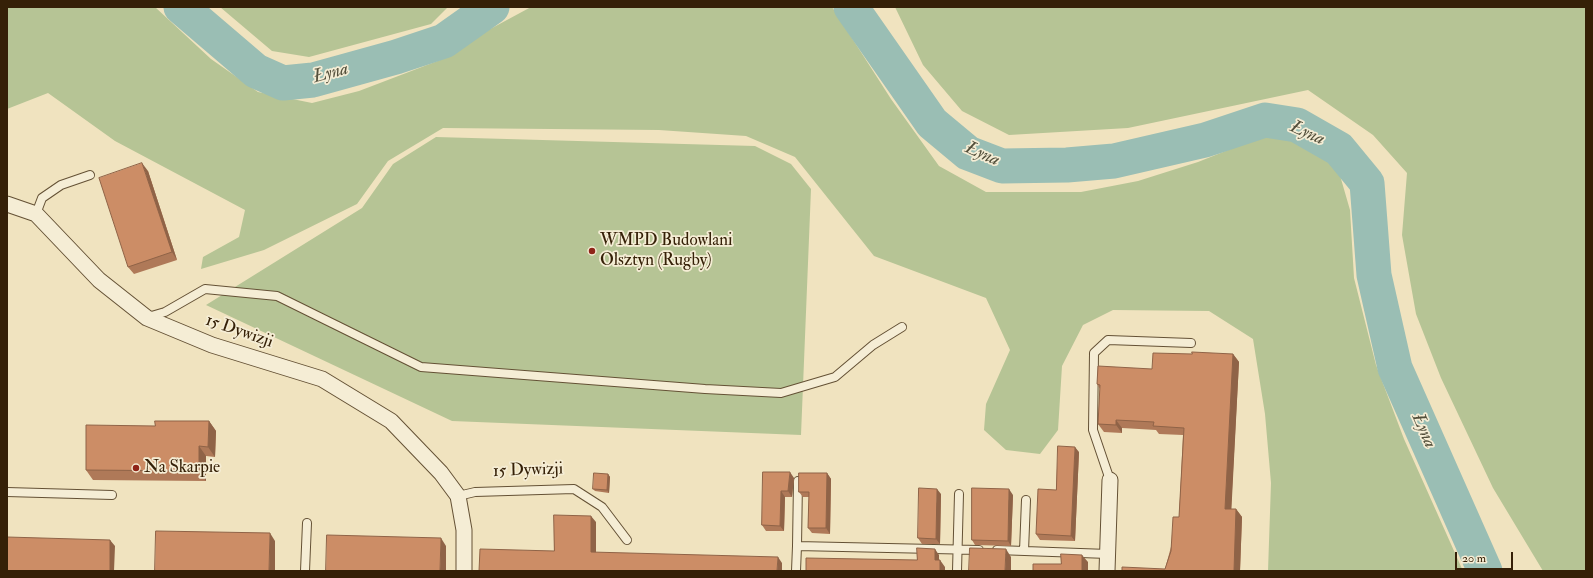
<!DOCTYPE html>
<html>
<head>
<meta charset="utf-8">
<style>
	body { margin:0 }
	#map { position:relative; width:1593px; height:578px; overflow:hidden; background:#f0e3bf; font-family:"IM FELL Double Pica",serif }
	canvas { display:block }
	.frame { position:absolute; inset:0; border:8px solid #352007; pointer-events:none }
	.scale { position:absolute; left:1455px; top:552px; width:58px; height:18px; box-sizing:border-box; border:2px solid #352007; border-top:0; padding-left:5px; font-size:12px; line-height:14px; white-space:nowrap; color:#352007; -webkit-text-stroke:3px #f5edd5; paint-order:stroke }
</style>
</head>
<body>
<div id="map">
<canvas width="1593" height="578"></canvas>
<div class="frame"></div>
<div class="scale">20 m</div>
</div>
<script>
const g = document.querySelector('canvas').getContext('2d');
g.lineJoin = 'round';
function fill(path, color) {
  g.fillStyle = color;
  g.fill(path, 'evenodd');
}
function stroke(path, color, width, dash) {
  g.strokeStyle = color;
  g.lineWidth = width;
  g.lineCap = dash ? 'butt' : 'round';
  g.setLineDash(dash || []);
  g.stroke(path);
}
function drawText(font, color, halo, rows, align = 'center') {
  g.font = font + ' "IM FELL Double Pica",serif';
  g.lineWidth = 3.5;
  g.setLineDash([]);
  g.textBaseline = 'middle';
  g.strokeStyle = halo;
  g.fillStyle = color;
  for (const [text, x, y, turn = 0] of rows) {
    g.save();
    g.translate(x, y);
    g.rotate((+turn || 0) * Math.PI / 180);
    g.textAlign = isNaN(turn) ? turn : align;
    if (halo) g.strokeText(text, 0, 0);
    g.fillText(text, 0, 0);
    g.restore();
  }
}
const green = new Path2D(`
	M 7,7 L 155,7 L 211,59 L 258,92 L 312,103 L 359,91 L 448,57 L 481,34 L 531,7 L 832,7 L 891,99 L 939,166 L 986,192 L 1081,192 L 1138,181 L 1198,162 L 1266,135 L 1312,143 L 1339,172 L 1350,210 L 1354,278 L 1376,365 L 1404,439 L 1463,571 L 1268,571 L 1271,483 L 1265,414 L 1253,339 L 1209,311 L 1113,310 L 1083,325 L 1062,366 L 1058,430 L 1040,454 L 1006,450 L 984,430 L 986,404 L 1010,350 L 986,298 L 874,256 L 795,157 L 746,136 L 659,130 L 443,128 L 388,161 L 357,204 L 264,250 L 201,269 L 203,257 L 239,237 L 245,210 L 115,141 L 48,93 L 7,109 Z
	M 220,7 L 448,7 L 431,24 L 309,57 L 272,51 Z
	M 895,7 L 1586,7 L 1586,571 L 1543,571 L 1493,488 L 1441,378 L 1416,314 L 1402,235 L 1407,173 L 1373,135 L 1308,90 L 1128,128 L 1009,135 L 962,111 L 923,65 Z
	M 436,137 L 755,146 L 791,164 L 811,189 L 801,435 L 452,421 L 206,305 L 362,208 L 393,164 Z`);
const river = new Path2D(`
	M 181,7 L 256,71 L 283,83 L 313,80 L 396,57 L 444,41 L 492,7
	M 851,7 L 932,123 L 968,153 L 1002,166 L 1067,165 L 1114,161 L 1205,140 L 1265,120 L 1297,125 L 1339,149 L 1367,183 L 1374,275 L 1395,368 L 1485,571`);
const service = new Path2D(`
	M 36,214 L 42,198 L 61,185 L 90,175
	M 148,317 L 165,312 L 205,289 L 277,296 L 421,367 L 705,389 L 781,393 L 835,377 L 873,345 L 902,327
	M 1110,480 L 1093,430 L 1094,353 L 1108,340 L 1191,343
	M 7,492 L 112,495
	M 458,496 L 475,492 L 574,489 L 602,507 L 627,540
	M 797,546 L 798,481
	M 997,550 L 1108,554
	M 1024,551 L 1026,500
	M 305,571 L 307,523
	M 796,571 L 797,546 L 979,550
	M 957,571 L 959,494`);
const minor = new Path2D(`
	M 7,204 L 36,214 L 99,280 L 147,318 L 212,345 L 322,379 L 391,421 L 441,473 L 458,496 L 464,530 L 464,571
	M 1107,571 L 1110,480`);
const wall = new Path2D(`
	M 148,171 L 177,260 L 134,274 L 128,267 Z
	M 1192,354 L 1233,354 L 1239,362 L 1231,509 L 1236,509 L 1242,517 L 1240,571 L 1122,571 L 1165,569 L 1179,517 L 1183,435 L 1159,434 L 1156,430 L 1122,428 L 1122,433 L 1104,432 L 1098,424 L 1100,389 L 1097,384 L 1152,369 Z
	M 209,421 L 216,431 L 215,457 L 206,456 L 206,481 L 93,480 L 86,470 L 155,426 Z
	M 1079,452 L 1075,541 L 1040,540 L 1036,534 L 1056,490 Z
	M 763,472 L 794,478 L 792,497 L 785,497 L 784,531 L 766,531 L 762,525 Z
	M 827,473 L 831,479 L 830,534 L 812,533 L 808,528 L 809,497 L 803,497 L 799,492 Z
	M 608,474 L 610,477 L 609,493 L 595,491 L 593,489 Z
	M 941,494 L 940,544 L 922,544 L 918,538 Z
	M 1013,495 L 1011,546 L 975,545 L 972,540 Z`);
const shadedWall = new Path2D(`
	M 142,163 L 148,171 L 177,260 L 172,252 Z
	M 1233,354 L 1239,362 L 1231,517 L 1225,509 Z
	M 1116,420 L 1122,428 L 1122,433 L 1116,425 Z
	M 209,421 L 216,431 L 215,457 L 208,447 Z
	M 199,446 L 206,456 L 206,481 L 199,471 Z
	M 1075,447 L 1079,452 L 1075,541 L 1071,536 Z
	M 790,472 L 794,478 L 792,497 L 788,491 Z
	M 827,473 L 831,479 L 830,534 L 826,528 Z
	M 608,474 L 610,477 L 609,493 L 607,490 Z
	M 937,489 L 941,494 L 940,544 L 936,539 Z
	M 1009,489 L 1013,495 L 1011,546 L 1008,541 Z
	M 781,491 L 785,497 L 784,531 L 780,526 Z
	M 1236,509 L 1242,517 L 1240,571 L 1234,571 Z
	M 591,516 L 596,522 L 596,558 L 591,552 Z
	M 270,533 L 275,541 L 275,571 L 269,571 Z
	M 441,538 L 446,546 L 446,571 L 440,571 Z
	M 110,540 L 115,546 L 114,571 L 110,571 Z
	M 935,549 L 939,555 L 939,567 L 935,560 Z
	M 1006,549 L 1011,557 L 1011,571 L 1005,571 Z
	M 1082,555 L 1088,562 L 1088,571 L 1082,571 Z
	M 778,557 L 782,563 L 782,571 L 777,571 Z
	M 940,560 L 945,567 L 945,571 L 940,571 Z`);
const building = new Path2D(`
	M 142,163 L 172,252 L 128,267 L 99,178 Z
	M 1192,352 L 1233,354 L 1225,509 L 1236,509 L 1234,571 L 1122,571 L 1122,567 L 1165,569 L 1171,551 L 1173,517 L 1179,517 L 1184,428 L 1153,426 L 1154,422 L 1116,420 L 1116,425 L 1098,424 L 1100,385 L 1097,384 L 1098,366 L 1152,369 L 1153,353 L 1192,354 Z
	M 155,421 L 209,421 L 208,447 L 199,446 L 199,471 L 86,470 L 86,425 L 155,426 Z
	M 1058,446 L 1075,447 L 1071,536 L 1036,534 L 1038,489 L 1056,490 Z
	M 763,472 L 790,472 L 788,491 L 781,491 L 780,526 L 762,525 Z
	M 594,473 L 608,474 L 607,490 L 593,489 Z
	M 799,473 L 827,473 L 826,528 L 808,528 L 809,492 L 799,492 Z
	M 919,488 L 937,489 L 936,539 L 918,538 Z
	M 972,488 L 1009,489 L 1008,541 L 972,540 Z
	M 554,515 L 591,516 L 591,552 L 778,557 L 777,571 L 479,571 L 480,549 L 554,551 Z
	M 156,531 L 270,533 L 269,571 L 155,571 Z
	M 327,535 L 441,538 L 440,571 L 326,571 Z
	M 7,537 L 110,540 L 110,571 L 7,571 Z
	M 917,548 L 935,549 L 935,560 L 940,560 L 940,571 L 806,571 L 806,558 L 917,560 Z
	M 970,548 L 1006,549 L 1005,571 L 969,571 Z
	M 1061,554 L 1082,555 L 1082,571 L 1033,571 L 1033,564 L 1061,564 Z`);
const markers = [
	[592,251,4,"#8f2418"],
	[136,468,4,"#8f2418"]
];
const poiNames = [
	["WMPD Budowlani",600,241],
	["Olsztyn (Rugby)",600,261],
	["Na Skarpie",144,468]
];
const streetNames = [
	["15 Dywizji",239,332,19],
	["15 Dywizji",528,471,-2]
];
const waterNames = [
	["Łyna",331,74,-15],
	["Łyna",1307,134,24],
	["Łyna",982,155,24],
	["Łyna",1423,431,66]
];
fill(green, '#b6c495');
stroke(river, '#9abeb4', 35);
stroke(service, '#645135', 10);
stroke(minor, '#645135', 17);
stroke(service, '#f5edd5', 8);
stroke(minor, '#f5edd5', 15);
fill(wall, '#af7958');
fill(shadedWall, '#8f6347');
fill(building, '#cc8d66');
stroke(building, '#8f6347', 1);
for (const [x, y, r, color] of markers) {
  const dot = new Path2D();
  dot.arc(x, y, r, 0, 2 * Math.PI);
  g.fillStyle = color;
  g.fill(dot);
  stroke(dot, '#f5edd5', 1.5);
}
drawText('17px', '#352007', '#f5edd5', poiNames, 'left');
drawText('17px', '#352007', '#f5edd5', streetNames);
drawText('italic 18px', '#534f3b', '#f5edd5', waterNames);
</script>
</body>
</html>
